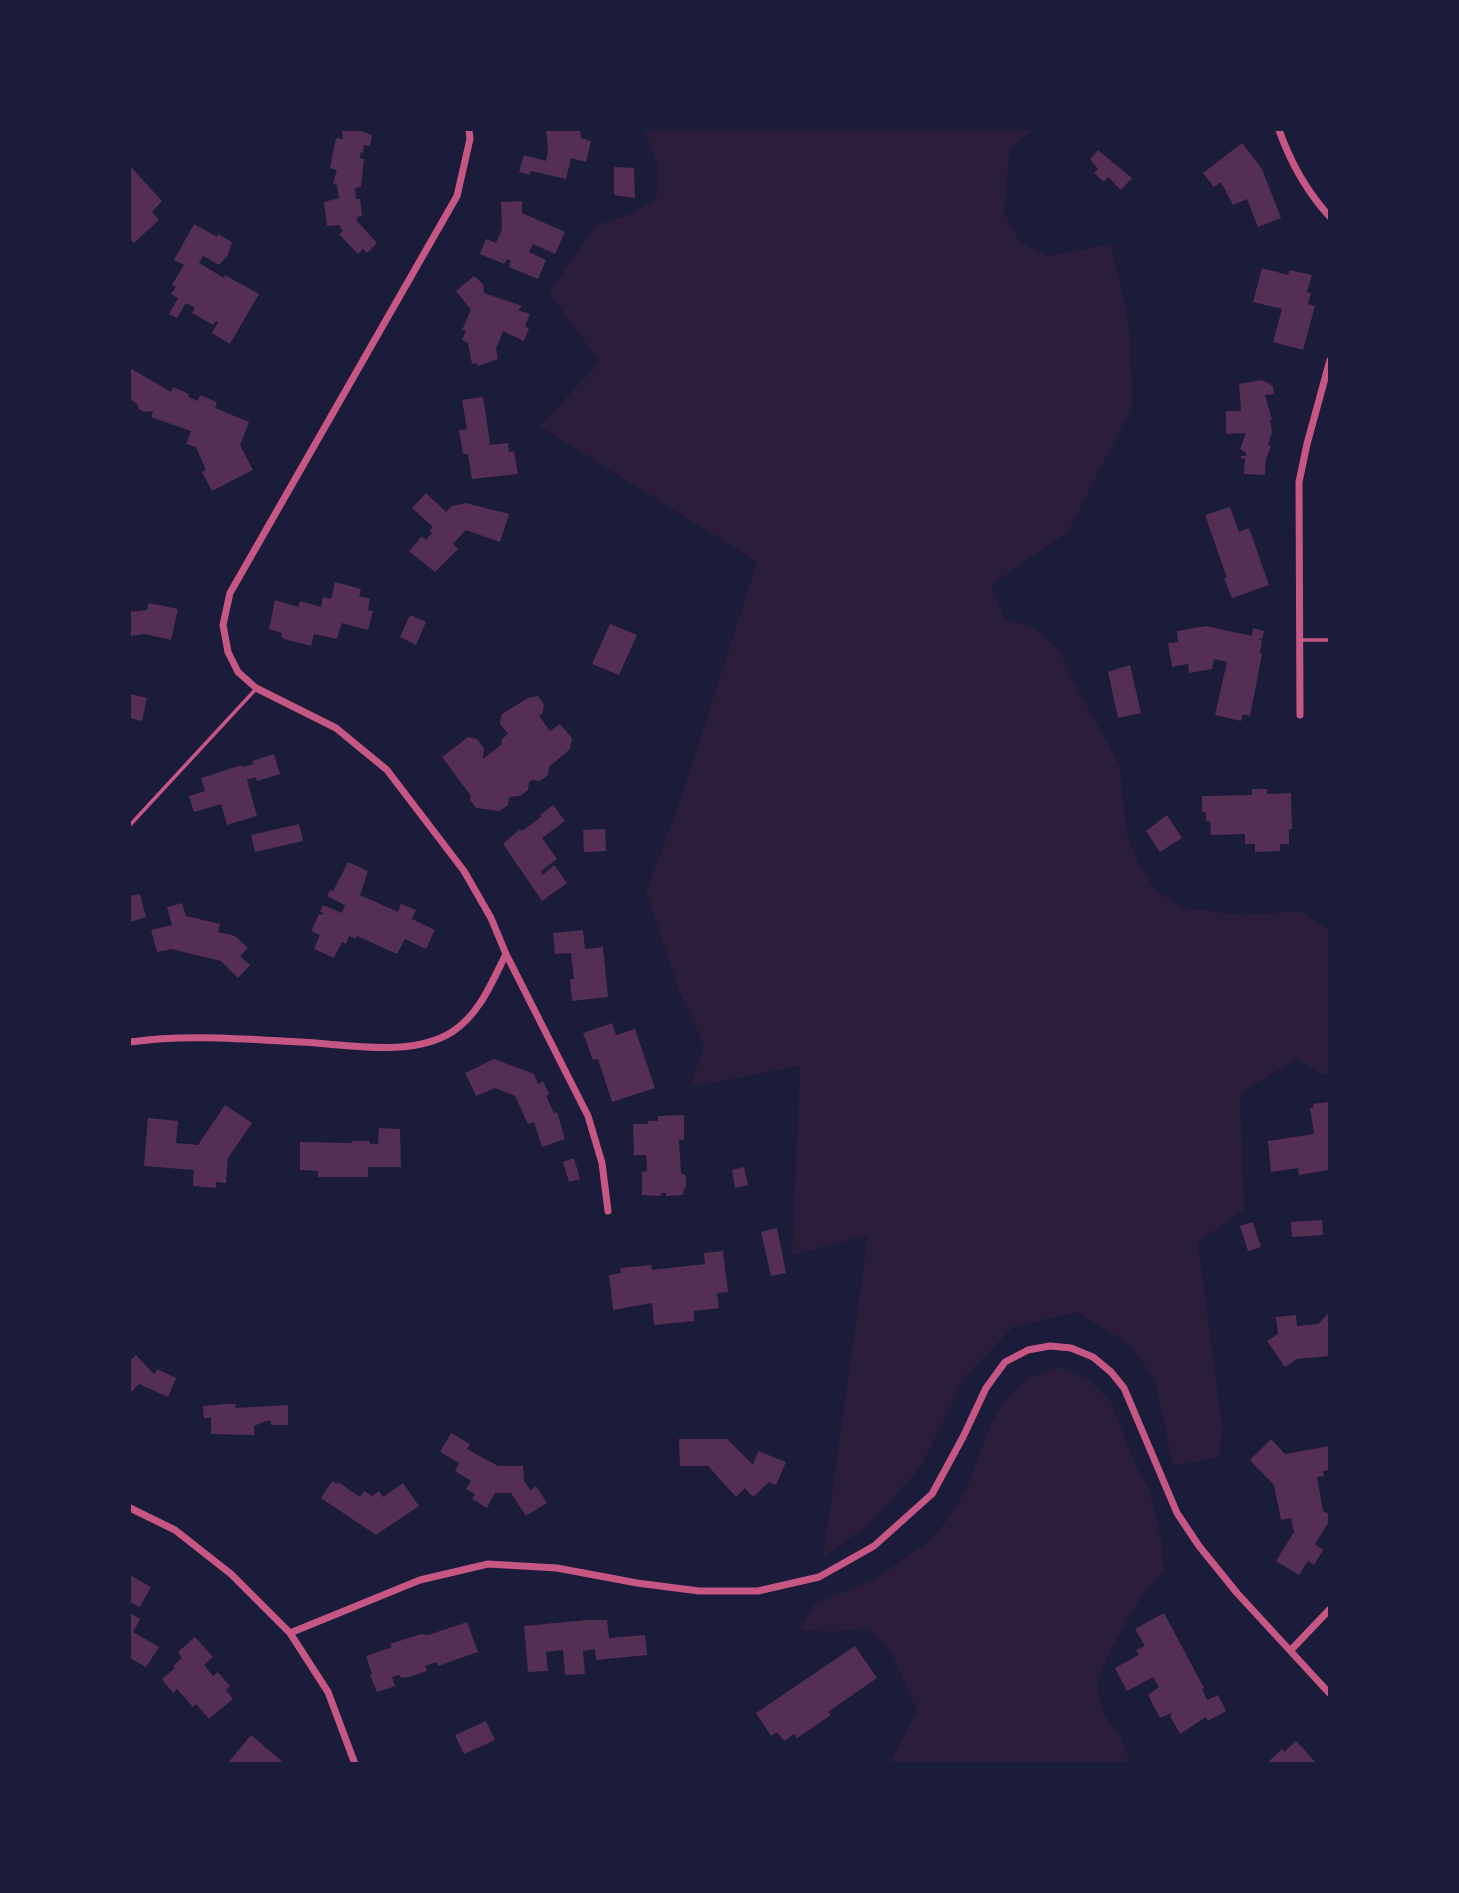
<!DOCTYPE html>
<html>
<head>
<meta charset="utf-8">
<style>
	body { margin:0 }
	#map { position:relative; width:1459px; height:1893px; overflow:hidden; background:#1b1b3a; font-family:"DM Sans",sans-serif }
	canvas { display:block }
	.frame { position:absolute; inset:0; border:131px solid #1b1b3a; pointer-events:none }
</style>
</head>
<body>
<div id="map">
<canvas width="1459" height="1893"></canvas>
<div class="frame"></div>
</div>
<script>
const g = document.querySelector('canvas').getContext('2d');
g.lineJoin = 'round';
function fill(path, color) {
  g.fillStyle = color;
  g.fill(path, 'evenodd');
}
function stroke(path, color, width, dash) {
  g.strokeStyle = color;
  g.lineWidth = width;
  g.lineCap = dash ? 'butt' : 'round';
  g.setLineDash(dash || []);
  g.stroke(path);
}
const green = new Path2D(`
	M 644,130 L 1033,130 L 1010,148 L 1004,213 L 1020,242 L 1048,256 L 1111,244 L 1129,324 L 1133,404 L 1069,531 L 991,585 L 1004,618 L 1035,629 L 1060,651 L 1073,680 L 1120,766 L 1126,831 L 1138,862 L 1155,890 L 1183,908 L 1244,915 L 1301,911 L 1329,930 L 1329,1074 L 1322,1074 L 1297,1059 L 1240,1093 L 1244,1210 L 1198,1242 L 1222,1426 L 1219,1457 L 1173,1466 L 1155,1380 L 1130,1345 L 1077,1312 L 1013,1327 L 965,1377 L 921,1467 L 868,1525 L 823,1558 L 868,1235 L 792,1255 L 800,1066 L 690,1087 L 704,1046 L 679,991 L 646,892 L 682,795 L 757,562 L 539,426 L 600,362 L 549,293 L 595,226 L 628,215 L 656,200 L 658,167 Z
	M 1059,1367 L 1088,1379 L 1111,1402 L 1134,1462 L 1149,1489 L 1161,1539 L 1164,1570 L 1142,1595 L 1110,1651 L 1097,1682 L 1103,1713 L 1122,1739 L 1130,1763 L 890,1763 L 917,1711 L 891,1651 L 868,1628 L 834,1632 L 800,1630 L 815,1603 L 875,1579 L 928,1542 L 949,1518 L 966,1490 L 989,1428 L 1005,1400 L 1028,1378 Z`);
const building = new Path2D(`
	M 342,130 L 358,130 L 372,135 L 370,146 L 364,145 L 363,153 L 361,152 L 360,158 L 364,159 L 361,187 L 355,188 L 356,199 L 360,199 L 362,216 L 357,217 L 357,221 L 377,243 L 367,253 L 363,249 L 358,254 L 339,234 L 343,231 L 339,225 L 327,226 L 324,202 L 339,198 L 337,185 L 333,184 L 337,170 L 330,168 L 336,138 L 343,139 Z
	M 546,130 L 580,130 L 581,138 L 591,141 L 586,162 L 571,158 L 566,179 L 531,171 L 530,175 L 519,172 L 524,155 L 546,161 L 548,149 Z
	M 1242,143 L 1262,169 L 1281,218 L 1258,227 L 1247,199 L 1233,205 L 1221,182 L 1214,187 L 1203,173 Z
	M 1098,150 L 1132,178 L 1121,190 L 1108,177 L 1104,182 L 1094,173 L 1098,169 L 1090,159 Z
	M 130,166 L 162,201 L 152,212 L 159,220 L 134,243 L 130,239 Z
	M 614,167 L 634,168 L 635,198 L 614,195 Z
	M 522,201 L 522,213 L 565,232 L 555,254 L 533,244 L 529,252 L 546,260 L 538,279 L 509,267 L 511,261 L 507,259 L 504,264 L 480,254 L 486,239 L 496,243 L 502,229 L 501,202 Z
	M 194,224 L 217,237 L 218,234 L 232,242 L 228,255 L 219,265 L 203,256 L 199,263 L 224,278 L 225,275 L 259,294 L 230,344 L 212,333 L 218,322 L 216,321 L 213,325 L 192,313 L 195,308 L 186,303 L 177,318 L 169,314 L 178,298 L 171,294 L 176,287 L 172,285 L 184,265 L 174,260 Z
	M 1262,268 L 1288,275 L 1290,270 L 1312,275 L 1307,292 L 1311,293 L 1308,304 L 1315,306 L 1303,350 L 1273,342 L 1282,309 L 1253,302 Z
	M 474,276 L 483,284 L 484,293 L 522,306 L 518,310 L 530,314 L 525,327 L 529,328 L 524,341 L 503,331 L 496,349 L 498,359 L 478,366 L 476,363 L 472,364 L 468,343 L 462,340 L 466,331 L 462,330 L 471,310 L 456,291 Z
	M 130,368 L 171,392 L 173,387 L 189,394 L 188,397 L 198,401 L 200,395 L 217,402 L 215,408 L 249,422 L 240,445 L 253,470 L 212,491 L 202,472 L 206,470 L 196,447 L 186,444 L 191,431 L 151,417 L 153,411 L 144,412 L 139,409 L 137,404 L 130,399 Z
	M 1262,380 L 1273,386 L 1274,394 L 1265,395 L 1272,420 L 1270,420 L 1272,432 L 1268,445 L 1271,446 L 1266,459 L 1265,475 L 1244,474 L 1245,459 L 1241,458 L 1241,456 L 1246,456 L 1246,453 L 1240,449 L 1246,433 L 1226,434 L 1226,411 L 1241,411 L 1239,384 Z
	M 483,397 L 490,443 L 488,445 L 508,443 L 509,452 L 514,451 L 518,474 L 472,479 L 468,454 L 463,454 L 459,430 L 467,429 L 462,400 Z
	M 426,493 L 446,512 L 452,506 L 466,503 L 509,514 L 500,542 L 466,530 L 453,544 L 458,549 L 435,572 L 409,551 L 422,536 L 426,540 L 432,533 L 429,531 L 433,527 L 412,508 Z
	M 1230,507 L 1239,532 L 1249,528 L 1269,585 L 1232,598 L 1224,578 L 1227,578 L 1205,515 Z
	M 335,582 L 361,589 L 359,596 L 370,599 L 368,610 L 373,611 L 368,630 L 342,623 L 337,639 L 314,634 L 311,646 L 284,639 L 281,636 L 282,633 L 269,629 L 275,600 L 298,607 L 300,601 L 321,607 L 323,597 L 331,599 Z
	M 149,603 L 178,609 L 171,640 L 145,634 L 130,636 L 130,612 L 147,610 Z
	M 410,615 L 426,622 L 416,645 L 400,637 Z
	M 610,624 L 637,635 L 619,675 L 592,664 Z
	M 1206,626 L 1252,636 L 1253,628 L 1264,631 L 1262,639 L 1258,638 L 1262,641 L 1260,653 L 1262,654 L 1250,716 L 1243,714 L 1241,721 L 1215,715 L 1227,662 L 1214,659 L 1212,669 L 1189,673 L 1188,664 L 1172,667 L 1168,643 L 1178,642 L 1177,631 Z
	M 1130,665 L 1141,713 L 1118,718 L 1108,672 Z
	M 130,694 L 147,698 L 142,721 L 130,718 Z
	M 538,696 L 544,704 L 543,713 L 539,716 L 550,731 L 560,724 L 572,738 L 570,749 L 549,767 L 548,775 L 540,781 L 532,780 L 529,782 L 528,790 L 520,796 L 509,797 L 508,805 L 500,811 L 476,808 L 470,800 L 471,796 L 442,757 L 468,737 L 477,739 L 484,748 L 483,759 L 501,745 L 502,739 L 508,734 L 500,724 L 502,714 L 528,698 Z
	M 274,754 L 280,774 L 257,781 L 256,777 L 247,780 L 257,816 L 227,825 L 221,804 L 194,812 L 189,796 L 205,791 L 201,778 L 242,765 L 243,767 L 253,764 L 252,761 Z
	M 1252,789 L 1267,789 L 1267,794 L 1291,793 L 1292,829 L 1289,829 L 1289,844 L 1280,844 L 1280,851 L 1255,852 L 1255,844 L 1245,844 L 1245,834 L 1211,835 L 1210,821 L 1206,821 L 1206,812 L 1202,812 L 1202,796 L 1252,795 Z
	M 553,805 L 565,821 L 542,838 L 557,859 L 541,871 L 543,875 L 554,865 L 567,883 L 542,901 L 503,844 L 520,829 L 522,831 L 541,817 L 540,815 Z
	M 1167,815 L 1182,838 L 1160,852 L 1146,831 Z
	M 299,824 L 303,841 L 255,852 L 251,835 Z
	M 605,829 L 606,851 L 584,852 L 583,830 Z
	M 348,862 L 368,871 L 360,895 L 398,912 L 401,904 L 416,910 L 412,919 L 435,930 L 426,949 L 405,939 L 397,954 L 357,936 L 356,939 L 349,936 L 346,944 L 342,942 L 334,958 L 314,949 L 320,935 L 311,931 L 319,914 L 322,915 L 324,913 L 320,912 L 323,905 L 342,913 L 345,905 L 327,896 L 330,890 L 333,891 Z
	M 140,894 L 146,917 L 130,922 L 130,896 Z
	M 182,903 L 186,916 L 220,924 L 218,932 L 235,936 L 248,948 L 240,956 L 250,965 L 238,978 L 221,961 L 171,949 L 157,952 L 151,930 L 172,925 L 167,907 Z
	M 583,930 L 585,949 L 603,947 L 608,997 L 572,1001 L 570,979 L 574,979 L 571,953 L 555,954 L 553,933 Z
	M 612,1023 L 616,1035 L 635,1029 L 655,1088 L 612,1102 L 598,1059 L 593,1060 L 583,1033 Z
	M 494,1059 L 534,1074 L 538,1084 L 543,1081 L 549,1094 L 546,1096 L 554,1113 L 557,1112 L 565,1139 L 542,1147 L 534,1122 L 528,1124 L 515,1096 L 495,1088 L 476,1096 L 465,1073 Z
	M 1329,1102 L 1328,1170 L 1299,1175 L 1298,1168 L 1271,1172 L 1268,1141 L 1314,1134 L 1310,1108 L 1314,1107 L 1313,1104 Z
	M 225,1105 L 252,1123 L 228,1158 L 226,1183 L 216,1182 L 216,1188 L 193,1186 L 194,1170 L 144,1166 L 148,1118 L 178,1121 L 176,1143 L 198,1145 Z
	M 684,1115 L 684,1140 L 679,1140 L 681,1173 L 686,1176 L 686,1188 L 684,1189 L 683,1195 L 666,1196 L 666,1193 L 661,1193 L 661,1196 L 642,1195 L 642,1172 L 647,1171 L 646,1155 L 634,1155 L 633,1124 L 648,1124 L 648,1121 L 658,1121 L 658,1116 Z
	M 379,1128 L 400,1129 L 401,1167 L 368,1167 L 368,1177 L 318,1177 L 318,1171 L 300,1170 L 300,1142 L 352,1143 L 351,1141 L 370,1141 L 370,1144 L 378,1144 Z
	M 574,1158 L 580,1179 L 569,1182 L 563,1162 Z
	M 744,1167 L 748,1185 L 735,1188 L 732,1170 Z
	M 1322,1220 L 1323,1235 L 1292,1237 L 1291,1222 Z
	M 1253,1222 L 1261,1247 L 1248,1251 L 1240,1226 Z
	M 777,1228 L 786,1273 L 771,1276 L 761,1232 Z
	M 723,1251 L 728,1292 L 717,1293 L 719,1308 L 694,1311 L 694,1321 L 654,1325 L 652,1303 L 613,1310 L 609,1275 L 621,1273 L 620,1268 L 651,1265 L 652,1270 L 705,1264 L 704,1253 Z
	M 1330,1312 L 1330,1356 L 1297,1359 L 1285,1367 L 1267,1341 L 1278,1334 L 1276,1317 L 1296,1315 L 1297,1326 L 1318,1324 Z
	M 136,1355 L 152,1372 L 155,1374 L 157,1369 L 176,1378 L 168,1397 L 139,1384 L 130,1393 L 130,1361 Z
	M 224,1404 L 236,1404 L 235,1408 L 288,1405 L 288,1425 L 271,1425 L 271,1421 L 266,1421 L 254,1426 L 254,1435 L 211,1434 L 211,1418 L 204,1418 L 203,1406 Z
	M 451,1433 L 470,1444 L 467,1449 L 498,1466 L 523,1466 L 524,1480 L 530,1490 L 536,1486 L 547,1503 L 526,1516 L 511,1493 L 495,1493 L 487,1508 L 472,1499 L 475,1494 L 466,1489 L 471,1481 L 455,1471 L 459,1463 L 440,1452 Z
	M 679,1439 L 727,1439 L 753,1465 L 758,1451 L 786,1462 L 776,1485 L 769,1482 L 753,1497 L 745,1488 L 736,1497 L 708,1466 L 680,1466 Z
	M 1271,1439 L 1285,1454 L 1330,1446 L 1330,1470 L 1323,1471 L 1324,1476 L 1317,1477 L 1323,1511 L 1330,1515 L 1330,1520 L 1315,1544 L 1323,1550 L 1314,1565 L 1308,1561 L 1299,1575 L 1276,1561 L 1294,1532 L 1291,1518 L 1281,1520 L 1274,1485 L 1250,1460 Z
	M 332,1481 L 337,1484 L 338,1482 L 360,1497 L 364,1491 L 372,1496 L 379,1491 L 383,1497 L 403,1483 L 419,1506 L 376,1535 L 321,1498 Z
	M 130,1575 L 151,1587 L 140,1607 L 130,1602 Z
	M 130,1613 L 140,1619 L 133,1632 L 159,1647 L 146,1667 L 130,1658 Z
	M 1164,1613 L 1204,1688 L 1202,1689 L 1207,1700 L 1218,1695 L 1226,1711 L 1208,1721 L 1206,1717 L 1180,1734 L 1170,1716 L 1172,1713 L 1160,1718 L 1148,1695 L 1159,1687 L 1153,1677 L 1127,1691 L 1115,1668 L 1139,1655 L 1136,1650 L 1145,1646 L 1135,1629 Z
	M 587,1620 L 607,1620 L 609,1638 L 645,1635 L 647,1655 L 596,1660 L 595,1649 L 583,1651 L 585,1674 L 565,1675 L 563,1650 L 546,1652 L 548,1671 L 528,1672 L 524,1626 Z
	M 467,1622 L 478,1652 L 438,1666 L 437,1662 L 425,1666 L 427,1671 L 409,1677 L 402,1678 L 399,1675 L 392,1677 L 395,1686 L 377,1692 L 370,1675 L 372,1674 L 366,1656 L 392,1647 L 390,1644 L 421,1634 L 428,1635 Z
	M 195,1637 L 213,1657 L 204,1665 L 213,1676 L 218,1672 L 230,1686 L 226,1690 L 233,1699 L 209,1719 L 196,1704 L 193,1707 L 177,1689 L 173,1693 L 162,1679 L 175,1668 L 173,1666 L 182,1658 L 178,1652 Z
	M 855,1646 L 877,1678 L 828,1712 L 831,1715 L 797,1738 L 794,1734 L 784,1741 L 777,1732 L 771,1736 L 756,1713 Z
	M 486,1721 L 495,1740 L 464,1754 L 455,1735 Z
	M 251,1735 L 285,1764 L 227,1764 Z
	M 1296,1741 L 1317,1764 L 1266,1764 L 1282,1749 L 1284,1752 Z`);
const service = new Path2D(`
	M 1301,640 L 1330,640
	M 130,825 L 255,690`);
const minor = new Path2D(`
	M 469,130 L 470,139 L 457,196 L 230,593 L 223,625 L 228,652 L 238,672 L 256,688 L 336,728 L 387,770 L 464,871 L 491,918 L 506,954 L 588,1116 L 602,1163 L 608,1211
	M 1279,130 C 1290,161 1307,192 1330,217
	M 1300,715 L 1299,482 L 1307,444 L 1330,360
	M 130,1042 C 185,1034 244,1039 300,1042 C 346,1044 411,1058 452,1032 C 479,1015 492,982 506,954
	M 130,1508 L 175,1530 L 231,1574 L 290,1633 L 328,1692 L 355,1764
	M 290,1633 L 420,1580 L 488,1564 L 557,1568 L 637,1583 L 699,1591 L 758,1591 L 819,1577 L 874,1546 L 932,1494 L 963,1437 L 986,1388 L 1005,1362 L 1028,1350 L 1050,1346 L 1071,1348 L 1093,1357 L 1111,1372 L 1124,1388 L 1177,1513 L 1199,1546 L 1237,1593 L 1330,1694
	M 1291,1650 L 1330,1609`);
fill(green, '#2a1e3b');
fill(building, '#542f53');
stroke(service, '#c65784', 3.5);
stroke(minor, '#c65784', 7);
</script>
</body>
</html>
